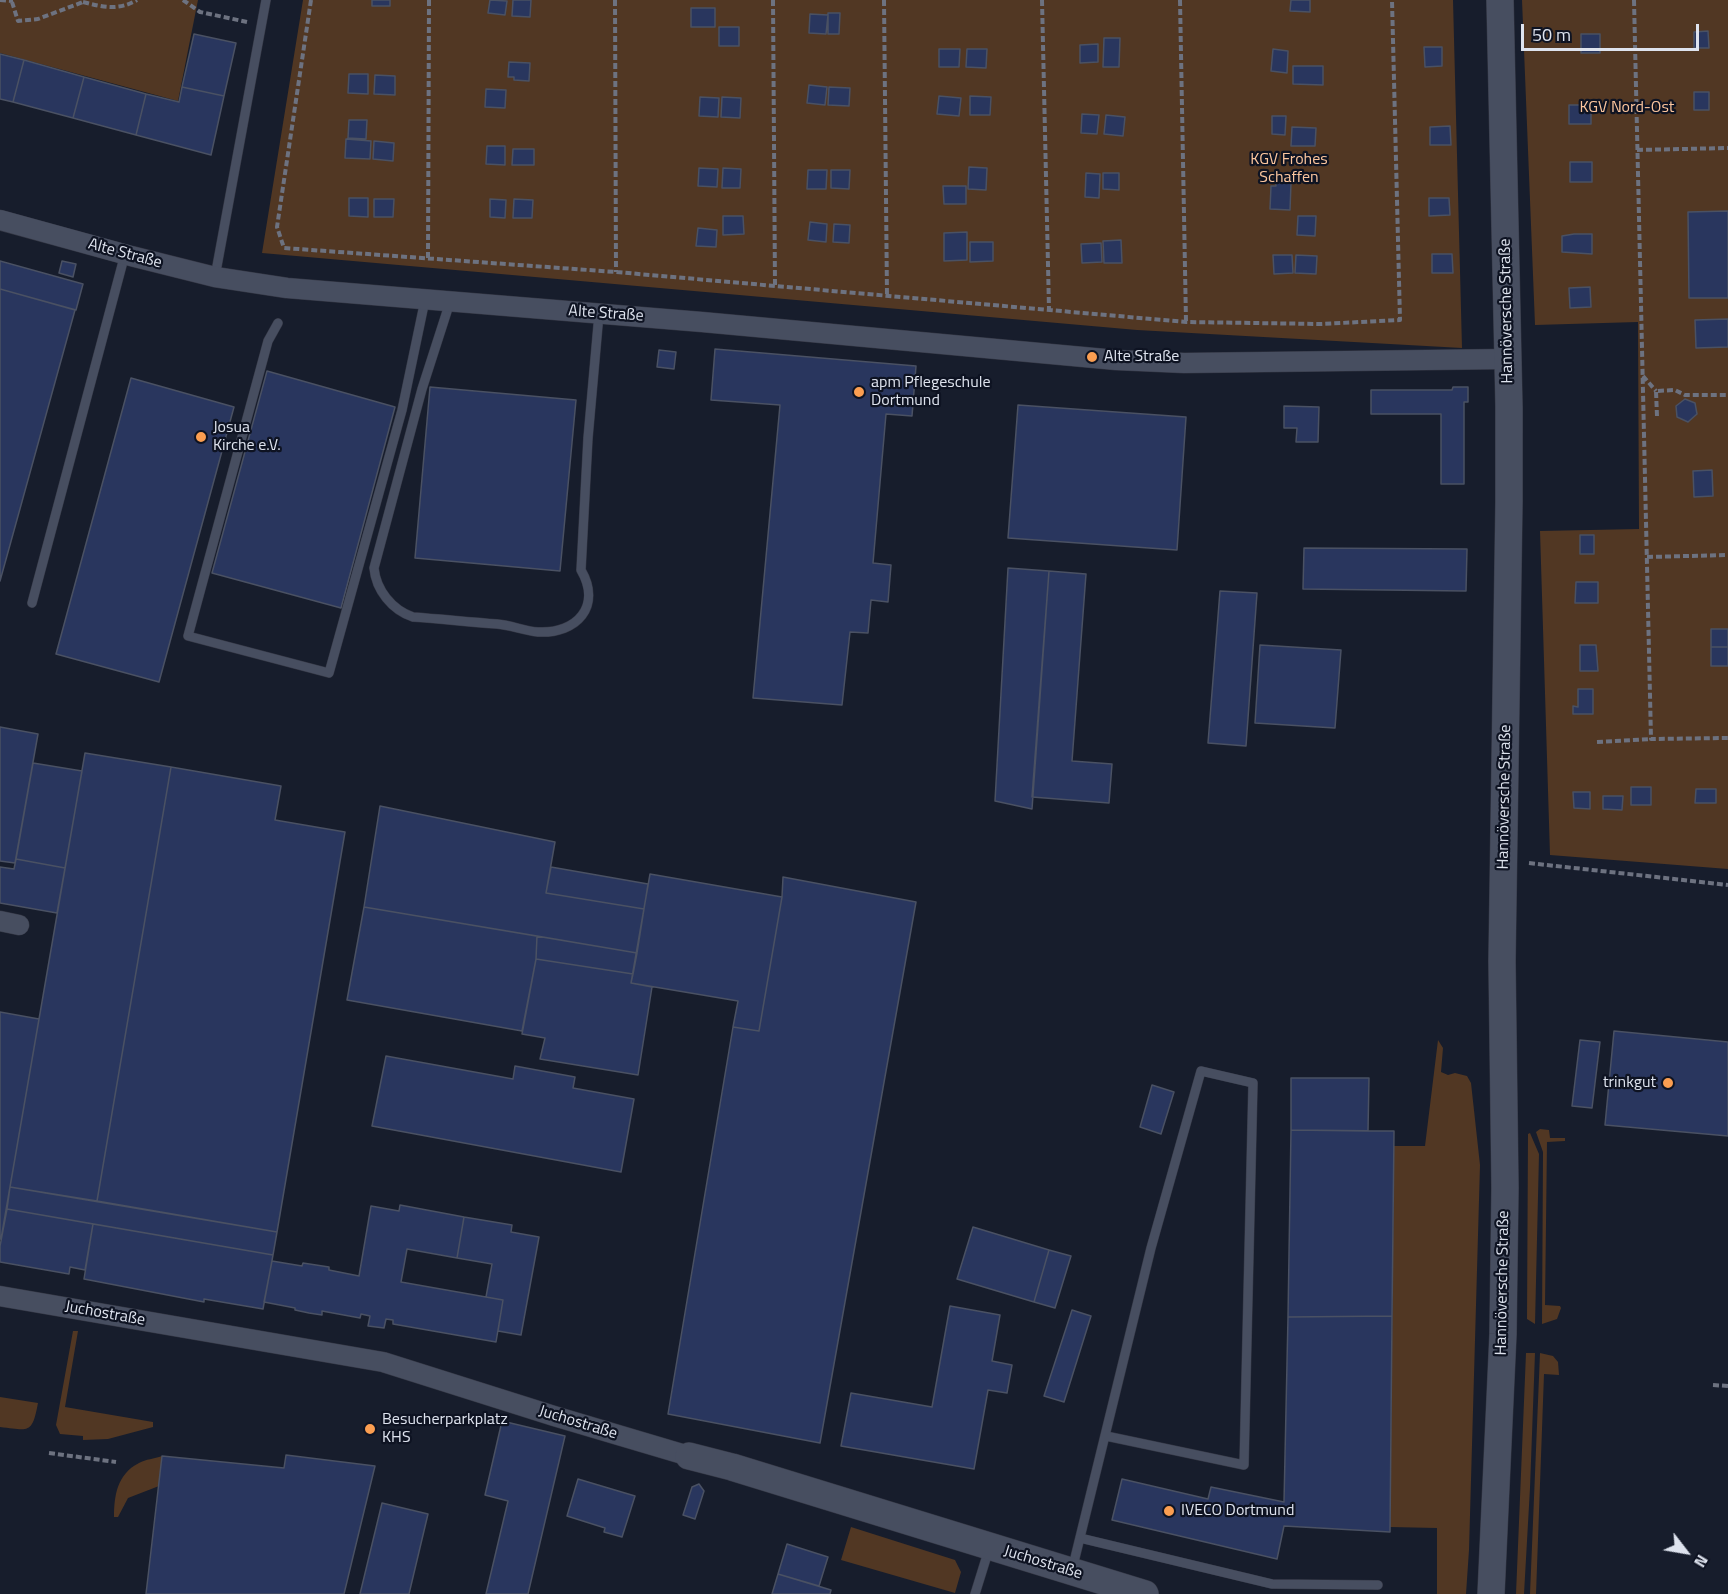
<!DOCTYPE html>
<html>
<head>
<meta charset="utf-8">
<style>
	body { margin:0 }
	#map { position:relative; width:1728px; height:1594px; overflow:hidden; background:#171d2c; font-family:"Titillium Web",sans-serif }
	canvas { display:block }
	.north { position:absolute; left:1656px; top:1522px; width:60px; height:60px; -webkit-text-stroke:4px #0e1322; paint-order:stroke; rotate:121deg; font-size:16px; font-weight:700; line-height:24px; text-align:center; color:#dee3ee }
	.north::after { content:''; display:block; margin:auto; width:21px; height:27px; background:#dee3ee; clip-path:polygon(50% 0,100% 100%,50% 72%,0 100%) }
	.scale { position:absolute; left:1521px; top:24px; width:178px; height:27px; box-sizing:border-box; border:3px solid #dee3ee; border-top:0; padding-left:8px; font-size:18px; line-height:21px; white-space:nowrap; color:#dee3ee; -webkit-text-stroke:4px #0e1322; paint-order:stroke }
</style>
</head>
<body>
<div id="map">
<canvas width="1728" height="1594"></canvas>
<div class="north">N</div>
<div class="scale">50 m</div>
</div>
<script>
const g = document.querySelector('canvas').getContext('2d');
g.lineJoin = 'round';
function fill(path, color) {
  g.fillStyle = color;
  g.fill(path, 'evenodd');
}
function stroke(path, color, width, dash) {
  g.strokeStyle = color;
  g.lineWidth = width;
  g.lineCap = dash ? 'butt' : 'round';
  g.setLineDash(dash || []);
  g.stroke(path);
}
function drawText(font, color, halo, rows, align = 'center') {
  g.font = font + ' "Titillium Web",sans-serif';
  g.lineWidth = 4.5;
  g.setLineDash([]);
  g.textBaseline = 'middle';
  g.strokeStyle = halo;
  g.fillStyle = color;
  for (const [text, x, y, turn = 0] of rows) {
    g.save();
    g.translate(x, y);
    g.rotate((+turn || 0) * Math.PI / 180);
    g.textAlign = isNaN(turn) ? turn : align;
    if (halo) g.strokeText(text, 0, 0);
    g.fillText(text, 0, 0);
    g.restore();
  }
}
const green = new Path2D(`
	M 0,0 L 198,0 L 178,101 L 0,53 Z
	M 303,0 L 1453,0 L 1462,348 L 1137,330 L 262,253 Z
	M 1522,0 L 1728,0 L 1728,869 L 1550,855 L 1540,531 L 1639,529 L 1638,322 L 1535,325 Z
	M 1438,1040 L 1443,1048 L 1441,1072 L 1448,1075 L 1455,1073 L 1467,1076 L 1471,1083 L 1480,1165 L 1469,1550 L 1466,1594 L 1437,1594 L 1437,1528 L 1390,1527 L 1394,1146 L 1425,1146 Z
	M 1540,1129 L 1549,1130 L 1550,1138 L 1565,1138 L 1565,1141 L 1547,1142 L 1545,1305 L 1560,1306 L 1561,1308 L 1557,1319 L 1542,1324 L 1543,1152 L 1536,1132 Z
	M 1530,1133 L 1539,1154 L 1535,1324 L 1527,1319 L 1528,1134 Z
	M 73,1331 L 78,1331 L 65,1407 L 153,1422 L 153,1427 L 108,1439 L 83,1440 L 83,1436 L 60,1434 L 56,1425 Z
	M 1526,1353 L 1535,1353 L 1530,1488 L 1524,1594 L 1516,1594 Z
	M 1540,1353 L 1553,1356 L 1558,1362 L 1559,1375 L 1544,1374 L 1536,1594 L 1530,1594 Z
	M 0,1397 L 38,1403 C 32,1435 29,1430 0,1427 Z
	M 162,1456 L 159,1486 L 128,1498 L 118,1517 L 114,1517 C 114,1496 117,1474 139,1463 C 146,1459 154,1459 162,1456 Z
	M 851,1527 L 955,1560 L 961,1572 L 955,1593 L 841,1560 Z`);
const building = new Path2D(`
	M 372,0 L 390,0 L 390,6 L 372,6 Z
	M 490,0 L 507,1 L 505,15 L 488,13 Z
	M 513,0 L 531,0 L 530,17 L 512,16 Z
	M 1291,0 L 1310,0 L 1310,12 L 1290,11 Z
	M 691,8 L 715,8 L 715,27 L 691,27 Z
	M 828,13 L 840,13 L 839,34 L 828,34 Z
	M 810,14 L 828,15 L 826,34 L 809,33 Z
	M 719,27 L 739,27 L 739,46 L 719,46 Z
	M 1708,31 L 1709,48 L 1694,48 L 1694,32 Z
	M 194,34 L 236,43 L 224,96 L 182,87 Z
	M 1581,34 L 1600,34 L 1600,53 L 1581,53 Z
	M 1104,38 L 1120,38 L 1119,67 L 1103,67 Z
	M 1098,44 L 1098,62 L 1080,63 L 1080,45 Z
	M 1424,47 L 1442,47 L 1442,66 L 1425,67 Z
	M 939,49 L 960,49 L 959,67 L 939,67 Z
	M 967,49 L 987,49 L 986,68 L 966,67 Z
	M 1273,49 L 1288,51 L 1287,73 L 1271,71 Z
	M 0,54 L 24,60 L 13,102 L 0,99 Z
	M 24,60 L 84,77 L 73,118 L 13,102 Z
	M 509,62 L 530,63 L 529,81 L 514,80 L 514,77 L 508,77 Z
	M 1293,66 L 1323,66 L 1323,85 L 1293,84 Z
	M 349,74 L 368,74 L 368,94 L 348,93 Z
	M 375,75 L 395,76 L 395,95 L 374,94 Z
	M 84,77 L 146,94 L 136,135 L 73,118 Z
	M 809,85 L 827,87 L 825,105 L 807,103 Z
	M 182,87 L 224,96 L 211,155 L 136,135 L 146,94 L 179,102 Z
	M 829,87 L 850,88 L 849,106 L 828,105 Z
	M 486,89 L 506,90 L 505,108 L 485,107 Z
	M 1694,92 L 1709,92 L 1709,110 L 1694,110 Z
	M 939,96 L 961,98 L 959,116 L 937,114 Z
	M 970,96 L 991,97 L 990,115 L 970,115 Z
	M 700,97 L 719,98 L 718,117 L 699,116 Z
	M 722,97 L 741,98 L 740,118 L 721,117 Z
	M 1569,105 L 1591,105 L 1591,124 L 1569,124 Z
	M 1082,114 L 1099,115 L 1097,134 L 1081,133 Z
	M 1106,115 L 1125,117 L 1123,136 L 1104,134 Z
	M 1272,116 L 1286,116 L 1285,135 L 1272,134 Z
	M 349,120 L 367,120 L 366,139 L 348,138 Z
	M 1450,126 L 1451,145 L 1430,145 L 1430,127 Z
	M 1292,127 L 1316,128 L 1315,146 L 1291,146 Z
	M 346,139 L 371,141 L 370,159 L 345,158 Z
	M 374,141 L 394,143 L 393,161 L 373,159 Z
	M 487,146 L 505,146 L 505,165 L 486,164 Z
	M 513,149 L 534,149 L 534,165 L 512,165 Z
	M 1570,162 L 1592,162 L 1592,182 L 1570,182 Z
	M 969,167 L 987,168 L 986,190 L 968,189 Z
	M 699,168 L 718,169 L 717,187 L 698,186 Z
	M 723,168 L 741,169 L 740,188 L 722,188 Z
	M 808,170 L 827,170 L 826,189 L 807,189 Z
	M 831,170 L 850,170 L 849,189 L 831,188 Z
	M 1086,173 L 1100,174 L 1099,198 L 1085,197 Z
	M 1103,173 L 1119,173 L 1119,190 L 1103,189 Z
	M 1276,182 L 1291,183 L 1290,210 L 1270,209 L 1271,186 L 1276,186 Z
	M 943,186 L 966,186 L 966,204 L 944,204 Z
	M 349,198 L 368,198 L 368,217 L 349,216 Z
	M 1429,198 L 1449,198 L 1450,215 L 1429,216 Z
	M 374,199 L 394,199 L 393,217 L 374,217 Z
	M 490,199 L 506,200 L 505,218 L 490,217 Z
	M 514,199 L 533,200 L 532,218 L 513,218 Z
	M 1728,211 L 1728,298 L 1689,298 L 1688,212 Z
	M 723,216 L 743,216 L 744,234 L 723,235 Z
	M 1298,216 L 1316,216 L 1315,236 L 1297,235 Z
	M 810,222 L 827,224 L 826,242 L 808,240 Z
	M 834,224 L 850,225 L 849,243 L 833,242 Z
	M 698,228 L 717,230 L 716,247 L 696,246 Z
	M 967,232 L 967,260 L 944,261 L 944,233 Z
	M 1574,234 L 1592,234 L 1592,254 L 1562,252 L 1562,236 Z
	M 1121,240 L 1122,263 L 1104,263 L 1103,241 Z
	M 970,242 L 993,242 L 993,261 L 970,262 Z
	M 1101,243 L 1102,262 L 1082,263 L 1081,244 Z
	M 1432,254 L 1452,254 L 1453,273 L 1432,273 Z
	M 1273,255 L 1292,255 L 1293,273 L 1274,274 Z
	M 1296,255 L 1317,256 L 1316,274 L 1295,273 Z
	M 0,261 L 83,284 L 76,310 L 0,289 Z
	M 62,261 L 76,264 L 73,277 L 59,273 Z
	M 1590,287 L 1591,307 L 1570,308 L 1569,288 Z
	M 0,289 L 75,310 L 0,581 Z
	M 1728,319 L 1728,347 L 1696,348 L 1695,320 Z
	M 715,349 L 916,366 L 912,416 L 886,414 L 873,563 L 891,565 L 888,602 L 871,600 L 868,633 L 850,632 L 842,705 L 753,698 L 780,405 L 711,400 Z
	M 659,350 L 676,352 L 674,369 L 657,367 Z
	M 267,371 L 395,407 L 341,608 L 212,573 Z
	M 131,378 L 234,407 L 159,682 L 56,654 Z
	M 430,387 L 576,400 L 560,571 L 415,558 Z
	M 1453,387 L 1468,387 L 1468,402 L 1464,402 L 1464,484 L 1441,484 L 1441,414 L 1371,414 L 1371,390 L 1452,390 Z
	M 1685,399 L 1695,403 L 1697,414 L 1688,422 L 1677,417 L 1676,406 Z
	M 1018,405 L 1186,417 L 1177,550 L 1008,538 Z
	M 1284,406 L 1319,407 L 1318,442 L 1296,442 L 1297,428 L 1284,428 Z
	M 1712,470 L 1713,496 L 1694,497 L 1693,471 Z
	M 1580,535 L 1594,535 L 1594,554 L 1580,554 Z
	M 1304,548 L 1467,549 L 1466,591 L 1303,589 Z
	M 1008,568 L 1049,571 L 1032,809 L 995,801 Z
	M 1049,571 L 1086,574 L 1072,761 L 1112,764 L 1109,803 L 1032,797 Z
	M 1576,582 L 1598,582 L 1598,603 L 1575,603 Z
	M 1220,591 L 1257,593 L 1246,746 L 1208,743 Z
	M 1711,629 L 1728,629 L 1728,647 L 1711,647 Z
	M 1260,645 L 1341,650 L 1335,728 L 1255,723 Z
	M 1580,645 L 1596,645 L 1598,671 L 1580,671 Z
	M 1711,647 L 1728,647 L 1728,666 L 1711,666 Z
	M 1578,689 L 1593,689 L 1593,714 L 1573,714 L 1573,706 L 1578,707 Z
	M 0,727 L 38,734 L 15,863 L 0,861 Z
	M 85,753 L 171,767 L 97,1201 L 10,1187 Z
	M 33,763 L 82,771 L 65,868 L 16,859 Z
	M 171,767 L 281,786 L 275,820 L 345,832 L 277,1232 L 97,1201 Z
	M 1631,787 L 1651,787 L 1651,805 L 1631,805 Z
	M 1696,789 L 1716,789 L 1716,803 L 1695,803 Z
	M 1573,792 L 1590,792 L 1590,809 L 1574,808 Z
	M 1603,796 L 1623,796 L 1622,810 L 1603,809 Z
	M 380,806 L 555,842 L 546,893 L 644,909 L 637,953 L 364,907 Z
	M 16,859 L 65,868 L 57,913 L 0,903 L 0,867 L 14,869 Z
	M 551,867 L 648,884 L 644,909 L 546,893 Z
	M 650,874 L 782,897 L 759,1031 L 733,1027 L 738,1001 L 631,983 Z
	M 783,877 L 916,902 L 820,1443 L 668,1414 L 733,1027 L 759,1031 L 782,897 Z
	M 364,907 L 537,936 L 536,959 L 522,1031 L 347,1000 Z
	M 537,936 L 637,953 L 633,974 L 536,959 Z
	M 536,959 L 633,974 L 631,983 L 652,987 L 638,1075 L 540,1059 L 545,1038 L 522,1034 Z
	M 0,1012 L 39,1019 L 1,1239 L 0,1239 Z
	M 1614,1031 L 1728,1042 L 1728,1136 L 1605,1125 Z
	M 1580,1040 L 1600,1042 L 1592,1108 L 1572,1106 Z
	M 386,1056 L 513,1079 L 515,1066 L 575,1077 L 573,1088 L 634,1099 L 621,1172 L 372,1126 Z
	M 1291,1078 L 1369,1078 L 1368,1131 L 1291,1130 Z
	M 1152,1085 L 1174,1092 L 1161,1134 L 1140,1127 Z
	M 1291,1130 L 1394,1131 L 1392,1316 L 1288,1317 Z
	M 10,1187 L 277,1232 L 273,1255 L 7,1209 Z
	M 400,1205 L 464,1217 L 457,1258 L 407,1249 L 401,1282 L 503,1300 L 496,1342 L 393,1324 L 393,1320 L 386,1319 L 384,1328 L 368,1326 L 370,1316 L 361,1314 L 360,1318 L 322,1311 L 322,1315 L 309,1313 L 295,1310 L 295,1308 L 264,1302 L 272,1261 L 302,1266 L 303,1263 L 329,1267 L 329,1270 L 359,1276 L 371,1206 L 399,1211 Z
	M 7,1209 L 93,1224 L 85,1270 L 70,1267 L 69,1274 L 0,1262 L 0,1246 Z
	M 464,1217 L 512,1225 L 511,1232 L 539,1237 L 521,1335 L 498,1331 L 503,1300 L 486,1297 L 492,1264 L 457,1258 Z
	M 93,1224 L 273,1255 L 263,1309 L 204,1299 L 204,1302 L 84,1279 Z
	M 973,1227 L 1049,1250 L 1034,1302 L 957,1279 Z
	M 1049,1250 L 1071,1256 L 1055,1308 L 1034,1302 Z
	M 950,1306 L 1000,1315 L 992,1361 L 1012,1365 L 1007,1393 L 988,1390 L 974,1469 L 841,1446 L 851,1393 L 932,1407 Z
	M 1072,1310 L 1091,1316 L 1064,1402 L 1044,1396 Z
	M 1392,1316 L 1390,1532 L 1284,1526 L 1277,1559 L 1112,1520 L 1122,1479 L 1208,1499 L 1211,1487 L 1284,1502 L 1288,1317 Z
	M 502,1421 L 565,1436 L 528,1594 L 486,1594 L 508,1501 L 485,1495 Z
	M 286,1455 L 375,1466 L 344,1594 L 146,1594 L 162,1456 L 284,1468 Z
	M 578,1479 L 635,1496 L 622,1537 L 604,1532 L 605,1528 L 567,1516 Z
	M 699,1484 L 704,1491 L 695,1519 L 683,1515 L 692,1487 Z
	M 382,1503 L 428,1514 L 409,1594 L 360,1594 Z
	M 787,1544 L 828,1557 L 819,1586 L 778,1574 Z
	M 778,1574 L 831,1590 L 830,1594 L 772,1594 Z`);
const path = new Path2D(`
	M 0,0 L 13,1
	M 183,0 L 200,12 L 247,22
	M 311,0 L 277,227 L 284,248 L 616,272 L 1186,322 L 1321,324 L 1400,320 L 1392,0
	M 615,0 L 616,272
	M 773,0 L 775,285
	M 884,0 L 887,296
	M 1042,0 L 1049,309
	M 1180,0 L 1186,322
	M 1634,0 L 1651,739 L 1728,738
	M 12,2 L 18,21 L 38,19 L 83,2
	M 83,2 C 103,7 118,11 137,0
	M 1637,150 L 1728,148
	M 428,258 L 429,0
	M 1643,376 L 1656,391
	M 1657,416 L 1656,391 L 1675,390 L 1685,395 L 1728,395
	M 1647,557 L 1728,555
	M 1597,742 L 1651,739
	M 1529,863 L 1728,885
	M 1713,1385 L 1728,1386
	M 49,1453 L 116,1462`);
const lane = new Path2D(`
	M 215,277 L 266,0
	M 450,302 L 422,389 L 374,568 C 376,590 392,610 413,617 C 441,619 469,622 497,624 C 511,625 524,631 538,632 C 577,634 602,606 581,570 L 588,438 L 599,314
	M 278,323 L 268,341 L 188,636 L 329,673 L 402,410 L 425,300
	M 32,603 L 125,254
	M 1080,1538 L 1272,1584 L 1378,1585
	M 1072,1570 L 1151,1248 L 1201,1071 L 1253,1083 L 1244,1465 L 1106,1436
	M 975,1594 L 989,1549`);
const street = new Path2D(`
	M 0,220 L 131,256 L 215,277 L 287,288 L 702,322 L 1116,360 L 1184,363 L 1508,359
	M 0,921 L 19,925
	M 0,1296 L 383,1362 L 554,1416 L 689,1456`);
const secondary = new Path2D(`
	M 689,1456 L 732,1467 L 1145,1594
	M 1491,1594 L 1503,1334 L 1505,1188 L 1502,961 L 1509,501 L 1509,407 L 1500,0`);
const markers = [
	[1092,357,6,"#fb9e51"],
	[859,392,6,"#fb9e51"],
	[201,437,6,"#fb9e51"],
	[1668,1083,6,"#fb9e51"],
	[370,1429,6,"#fb9e51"],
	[1169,1511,6,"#fb9e51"]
];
const parkNames = [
	["KGV Nord-Ost",1627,108],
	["KGV Frohes",1289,160],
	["Schaffen",1289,178]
];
const streetNames = [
	["Alte Straße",125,254,15],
	["Hannöversche Straße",1507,311,-91],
	["Alte Straße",606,314,4],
	["Hannöversche Straße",1505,797,-89],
	["Hannöversche Straße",1503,1283,-89],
	["Juchostraße",105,1314,10],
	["Juchostraße",578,1423,17],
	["Juchostraße",1043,1563,17]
];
const poiNames = [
	["Alte Straße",1104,357],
	["apm Pflegeschule",871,383],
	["Dortmund",871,401],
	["Josua",213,428],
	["Kirche e.V.",213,446],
	["trinkgut",1656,1083,"right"],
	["Besucherparkplatz",382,1420],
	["KHS",382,1438],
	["IVECO Dortmund",1181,1511]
];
fill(green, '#513723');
fill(building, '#29365e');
stroke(building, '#4a5163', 1.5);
stroke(lane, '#343744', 10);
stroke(street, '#343744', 21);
stroke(secondary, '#343744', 28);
stroke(path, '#6d7280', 4, [6, 3]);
stroke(lane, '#474e60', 9);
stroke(street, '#474e60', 20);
stroke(secondary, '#474e60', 27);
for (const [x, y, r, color] of markers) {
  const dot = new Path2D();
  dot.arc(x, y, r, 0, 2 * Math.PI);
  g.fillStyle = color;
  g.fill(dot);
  stroke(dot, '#0e1322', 2);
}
drawText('16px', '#fcc69e', '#0e1322', parkNames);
drawText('16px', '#dee3ee', '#0e1322', streetNames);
drawText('16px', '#dee3ee', '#0e1322', poiNames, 'left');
</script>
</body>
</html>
